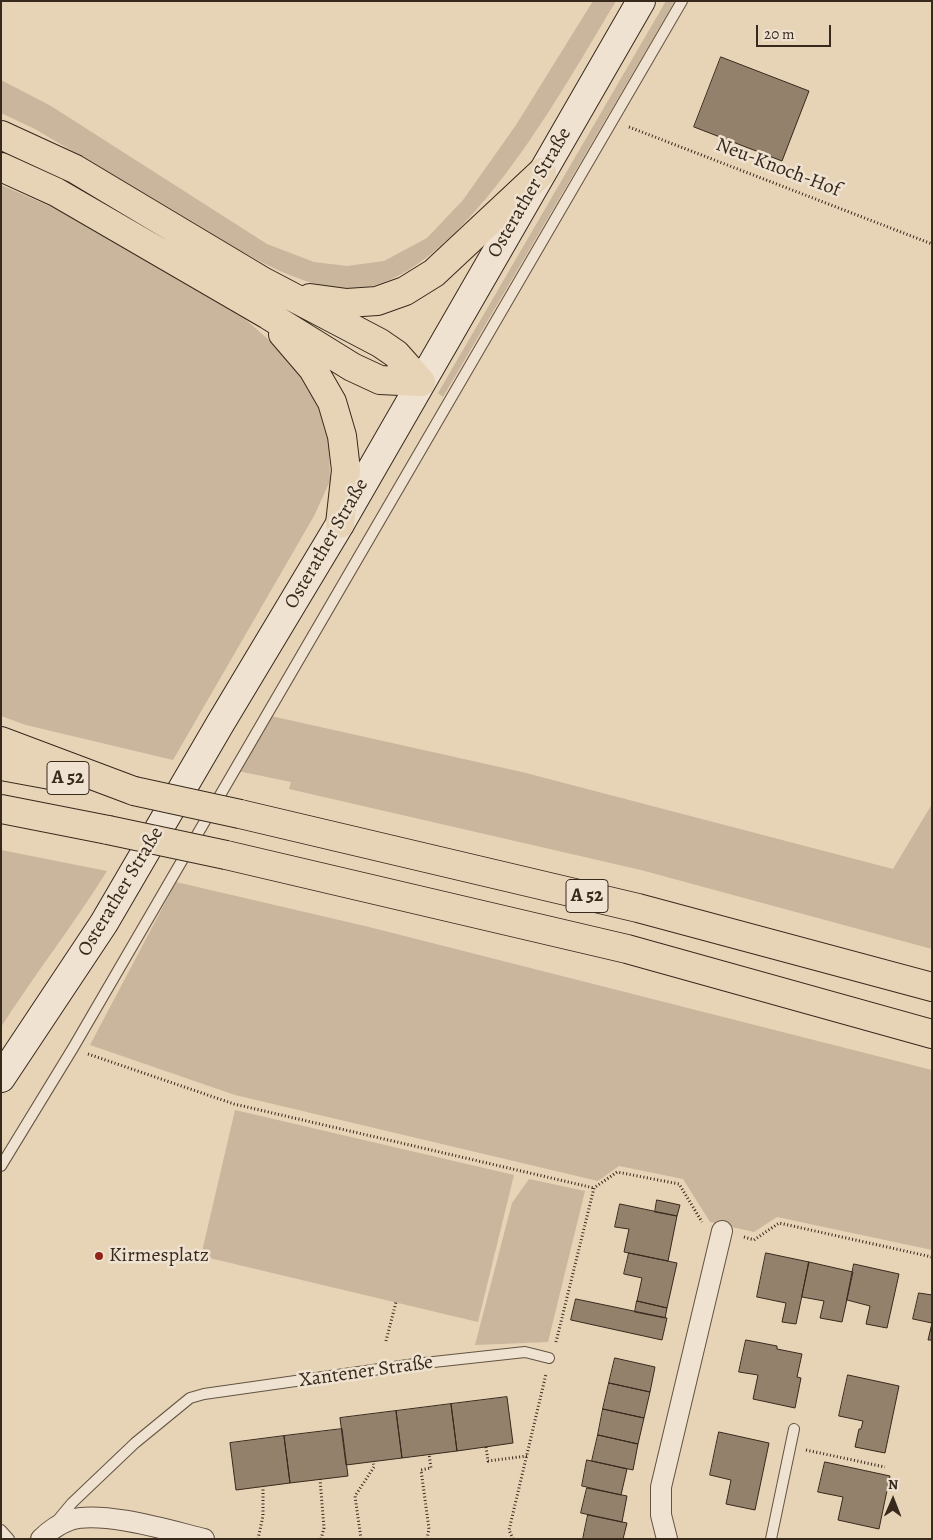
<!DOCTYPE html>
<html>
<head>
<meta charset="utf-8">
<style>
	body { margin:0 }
	#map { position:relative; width:933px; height:1540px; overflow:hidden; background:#e7d3b6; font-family:Alegreya,serif }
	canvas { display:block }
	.frame { position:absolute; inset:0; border:2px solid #37291c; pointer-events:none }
	.north { position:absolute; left:868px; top:1475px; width:50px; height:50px; -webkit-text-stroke:4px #efe2d0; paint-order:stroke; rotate:1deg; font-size:14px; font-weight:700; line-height:20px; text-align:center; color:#37291c }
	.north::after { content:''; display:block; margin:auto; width:18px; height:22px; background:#37291c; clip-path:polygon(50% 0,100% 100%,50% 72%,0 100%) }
	.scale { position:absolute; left:756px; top:25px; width:75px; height:22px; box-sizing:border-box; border:2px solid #37291c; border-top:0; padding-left:6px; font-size:15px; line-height:18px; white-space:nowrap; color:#37291c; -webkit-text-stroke:4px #efe2d0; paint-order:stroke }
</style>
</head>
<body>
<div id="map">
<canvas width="933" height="1540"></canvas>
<div class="frame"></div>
<div class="north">N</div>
<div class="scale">20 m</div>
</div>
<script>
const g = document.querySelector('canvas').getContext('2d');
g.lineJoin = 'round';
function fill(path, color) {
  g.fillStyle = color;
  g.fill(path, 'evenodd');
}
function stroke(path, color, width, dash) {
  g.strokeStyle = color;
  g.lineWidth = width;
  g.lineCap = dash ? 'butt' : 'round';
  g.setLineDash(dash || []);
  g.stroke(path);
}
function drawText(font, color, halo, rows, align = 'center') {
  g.font = font + ' Alegreya,serif';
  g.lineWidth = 5;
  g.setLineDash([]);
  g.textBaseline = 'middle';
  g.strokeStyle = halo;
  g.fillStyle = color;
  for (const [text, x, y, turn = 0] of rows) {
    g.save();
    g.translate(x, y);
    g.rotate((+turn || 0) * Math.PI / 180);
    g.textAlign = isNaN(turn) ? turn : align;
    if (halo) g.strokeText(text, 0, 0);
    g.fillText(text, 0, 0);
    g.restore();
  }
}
const green = new Path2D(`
	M 593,1 L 616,1 C 566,83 455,293 346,289 C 292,287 229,243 183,216 C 134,187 84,158 35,129 L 1,113 L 1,80 L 51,106 L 267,244 L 314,262 L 347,266 L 384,261 L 427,238 L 463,200 L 516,125 Z
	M 666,1 L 675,1 L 443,397 L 438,393 Z
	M 1,185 L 54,208 L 245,319 L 285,354 L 305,380 L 319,410 L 329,444 L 330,481 L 314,516 L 173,760 L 26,725 L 1,716 Z
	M 271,716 L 522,772 L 893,869 L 932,804 L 932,949 L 641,870 L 289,789 L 291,782 L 238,771 Z
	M 1,850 L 107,871 C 74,924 35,974 1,1027 Z
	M 176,882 L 369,927 L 932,1070 L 932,1250 L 777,1217 L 754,1232 L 710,1222 L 683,1179 L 619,1166 L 598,1181 L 235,1095 L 90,1045 Z
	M 235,1110 L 514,1175 L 478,1322 L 201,1256 Z
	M 529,1179 L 585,1191 L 548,1342 L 475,1345 L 512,1203 Z`);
const building = new Path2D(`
	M 721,57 L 809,91 L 782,161 L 694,127 Z
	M 657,1200 L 680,1205 L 677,1216 L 655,1212 Z
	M 620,1204 L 677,1216 L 668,1261 L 624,1252 L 629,1229 L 615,1227 Z
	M 629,1253 L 677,1263 L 667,1308 L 637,1301 L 642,1278 L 624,1274 Z
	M 766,1253 L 809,1262 L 796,1324 L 782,1322 L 786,1303 L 757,1297 Z
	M 809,1262 L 853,1272 L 842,1322 L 820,1318 L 824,1301 L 802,1297 Z
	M 854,1264 L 899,1274 L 887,1328 L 866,1324 L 870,1306 L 847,1300 Z
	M 919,1293 L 932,1295 L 932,1340 L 928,1340 L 932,1323 L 913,1319 Z
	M 576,1299 L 667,1318 L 662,1340 L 571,1320 Z
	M 637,1301 L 667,1308 L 665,1318 L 635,1312 Z
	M 746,1340 L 777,1346 L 777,1349 L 802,1354 L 797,1377 L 801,1378 L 795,1408 L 753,1399 L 758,1375 L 739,1372 Z
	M 615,1358 L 655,1367 L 650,1392 L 609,1383 Z
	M 848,1375 L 899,1386 L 885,1453 L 855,1447 L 859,1429 L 861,1429 L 863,1421 L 839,1416 Z
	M 609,1383 L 650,1392 L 644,1418 L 603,1409 Z
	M 507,1397 L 513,1443 L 457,1451 L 451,1404 Z
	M 451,1404 L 457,1451 L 402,1458 L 396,1411 Z
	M 603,1409 L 644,1418 L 638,1444 L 598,1435 Z
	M 396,1411 L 402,1458 L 346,1465 L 340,1418 Z
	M 342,1429 L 348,1476 L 290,1483 L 284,1436 Z
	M 719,1432 L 769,1443 L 755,1510 L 726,1504 L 731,1480 L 710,1475 Z
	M 598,1435 L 638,1444 L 633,1470 L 592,1461 Z
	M 284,1436 L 290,1483 L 236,1490 L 230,1443 Z
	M 587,1460 L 627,1469 L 621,1495 L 582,1486 Z
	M 825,1462 L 890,1476 L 879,1529 L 838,1520 L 843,1497 L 818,1492 Z
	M 587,1488 L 627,1496 L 622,1522 L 581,1513 Z
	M 588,1515 L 627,1523 L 623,1539 L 583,1539 Z`);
const path = new Path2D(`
	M 629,127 L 932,244
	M 88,1054 L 234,1104 L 594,1188
	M 744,1237 L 754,1240 L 779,1223 L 932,1257
	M 386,1341 L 396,1302
	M 556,1342 L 594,1188 L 617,1172 L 679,1184 L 702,1222
	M 486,1447 L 488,1461 L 527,1456
	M 806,1450 L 885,1467
	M 320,1479 L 324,1528 L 321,1539
	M 258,1539 L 263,1516 L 263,1487
	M 361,1539 L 355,1496 L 374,1467 L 373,1461
	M 427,1539 L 429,1529 L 421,1470 L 431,1468 L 429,1454
	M 513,1539 L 509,1530 L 546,1374`);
const lane = new Path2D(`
	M 1,1166 L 73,1048 L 682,1
	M 57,1521 L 72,1503 L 135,1443 L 190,1398 L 204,1394 L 415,1364 L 525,1352 L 549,1358
	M 1,1530 L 9,1539
	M 771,1539 L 794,1429`);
const street = new Path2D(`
	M 41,1539 C 49,1531 59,1524 70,1520 C 102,1510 171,1531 204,1539
	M 667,1539 L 661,1515 L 661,1487 L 722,1231`);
const secondary = new Path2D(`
	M 1,1078 L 104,923 L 220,724 L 340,524 L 641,1`);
const highway = new Path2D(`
	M 1,135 L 75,169 L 264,282 L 380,343 L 396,354 L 421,382
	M 1,167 L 56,192 L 268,315 L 352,367 L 380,380 L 421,382
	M 310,298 L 347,303 L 377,301 L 405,291 L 434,273 L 542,172
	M 283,334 L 313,369 L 332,402 L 342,436 L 346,470 L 340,524
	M 1,741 L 134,791
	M 1,766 L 61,777
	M 1,809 L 108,830
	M 240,814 L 638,908 L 932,987
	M 226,855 L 627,949 L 932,1034`);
const highwayBridge = new Path2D(`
	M 134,791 L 240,814
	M 108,830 L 226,855`);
const markers = [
	[99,1256,5,"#8f2418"]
];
const shields = [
	[68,778,42],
	[587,896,42]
];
const shieldNames = [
	["A 52",68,778],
	["A 52",587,896]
];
const streetNames = [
	["Neu-Knoch-Hof",778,168,21],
	["Osterather Straße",530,193,-60],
	["Osterather Straße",327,544,-60],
	["Osterather Straße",121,892,-59],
	["Xantener Straße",366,1372,-8]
];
const poiNames = [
	["Kirmesplatz",109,1256]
];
fill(green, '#c9b69c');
fill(building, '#93816c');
stroke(building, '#37291c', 1);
stroke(lane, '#635442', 12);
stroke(street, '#635442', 22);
stroke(secondary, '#37291c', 30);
stroke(highway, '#37291c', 30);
stroke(path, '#37291c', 3, [1, 2.5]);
stroke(lane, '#efe2d0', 10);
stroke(street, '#efe2d0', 20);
stroke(secondary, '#efe2d0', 28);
stroke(highway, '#e7d3b6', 28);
stroke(highwayBridge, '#37291c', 30, []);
stroke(highwayBridge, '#e7d3b6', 28);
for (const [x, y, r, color] of markers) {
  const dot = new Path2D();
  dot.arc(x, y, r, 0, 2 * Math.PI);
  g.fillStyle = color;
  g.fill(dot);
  stroke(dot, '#efe2d0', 2);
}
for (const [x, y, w] of shields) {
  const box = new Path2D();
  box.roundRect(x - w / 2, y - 16.5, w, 33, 4);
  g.fillStyle = '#efe2d0';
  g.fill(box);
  stroke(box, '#37291c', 1);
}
drawText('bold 19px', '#37291c', null, shieldNames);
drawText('20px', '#37291c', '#efe2d0', streetNames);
drawText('20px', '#37291c', '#efe2d0', poiNames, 'left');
</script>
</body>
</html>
